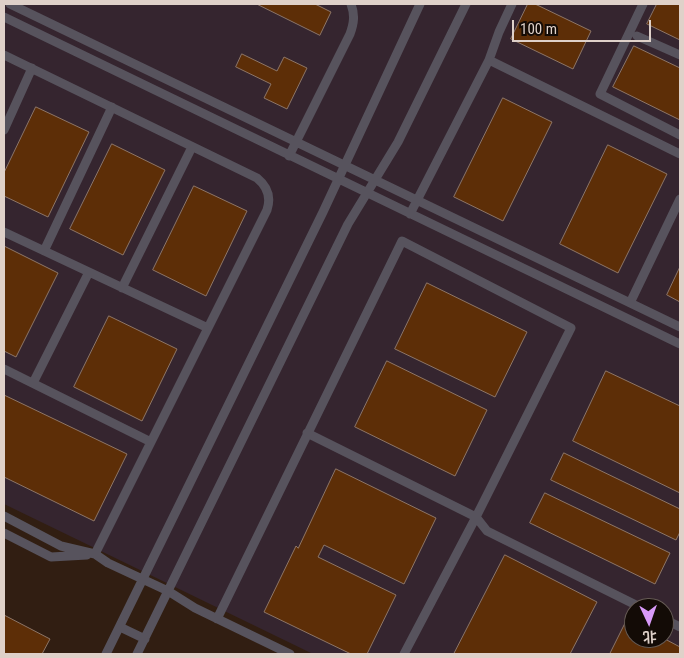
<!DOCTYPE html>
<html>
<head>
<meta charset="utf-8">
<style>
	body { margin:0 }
	#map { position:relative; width:684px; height:658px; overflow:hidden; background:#311e12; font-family:"Roboto Condensed","Noto Sans SC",sans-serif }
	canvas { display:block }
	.frame { position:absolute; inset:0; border:5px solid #dfd1c9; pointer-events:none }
	.north { position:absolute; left:624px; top:598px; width:50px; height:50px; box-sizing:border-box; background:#130b06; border:1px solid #655a54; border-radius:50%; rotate:177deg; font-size:14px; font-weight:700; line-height:20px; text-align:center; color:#dfd1c9 }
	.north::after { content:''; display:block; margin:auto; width:18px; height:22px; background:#d89af8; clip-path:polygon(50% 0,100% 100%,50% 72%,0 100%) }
	.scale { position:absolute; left:512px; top:20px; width:139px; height:22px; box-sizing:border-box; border:2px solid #dfd1c9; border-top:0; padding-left:6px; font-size:15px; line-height:18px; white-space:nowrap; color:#dfd1c9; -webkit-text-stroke:4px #130b06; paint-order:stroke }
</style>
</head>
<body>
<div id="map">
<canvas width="684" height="658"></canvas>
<div class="frame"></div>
<div class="north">北</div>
<div class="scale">100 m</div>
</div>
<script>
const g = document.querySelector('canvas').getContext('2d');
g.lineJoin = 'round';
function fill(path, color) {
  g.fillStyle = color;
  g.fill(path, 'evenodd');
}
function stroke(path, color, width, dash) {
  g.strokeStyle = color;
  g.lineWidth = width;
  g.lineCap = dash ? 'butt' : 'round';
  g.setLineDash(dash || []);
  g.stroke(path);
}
const industrial = new Path2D(`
	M 4,4 L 680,4 L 680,654 L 313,654 L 4,504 ZM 634,608 L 664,608 L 664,638 L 634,638 Z`);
const building = new Path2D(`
	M 257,4 L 315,4 L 331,12 L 320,35 Z
	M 528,4 L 535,4 L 591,31 L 573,69 L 511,39 Z
	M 657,4 L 680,4 L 680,40 L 647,24 Z
	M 634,46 L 680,68 L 680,120 L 613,87 Z
	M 242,54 L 277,71 L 284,57 L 307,68 L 287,109 L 264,98 L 271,84 L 236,67 Z
	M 503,98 L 552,122 L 503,221 L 454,197 Z
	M 36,107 L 89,132 L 48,217 L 4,196 L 4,173 Z
	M 112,144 L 165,170 L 123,255 L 70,229 Z
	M 608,145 L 667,174 L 618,273 L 560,244 Z
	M 194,186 L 247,211 L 206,296 L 153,270 Z
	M 4,246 L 58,273 L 16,357 L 4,351 Z
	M 680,267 L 680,302 L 667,295 Z
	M 427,283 L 527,332 L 495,397 L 395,349 Z
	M 109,316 L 177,349 L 142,421 L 74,387 Z
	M 387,361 L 487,410 L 455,476 L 355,427 Z
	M 606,371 L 680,406 L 680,493 L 573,441 Z
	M 4,395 L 127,454 L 94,521 L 4,477 Z
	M 564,453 L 680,509 L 680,532 L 676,540 L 551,480 Z
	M 336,469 L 436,518 L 404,584 L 324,545 L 318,557 L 396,595 L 367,654 L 351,654 L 264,612 L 296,546 L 298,548 Z
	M 545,493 L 670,553 L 655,584 L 530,523 Z
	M 505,555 L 597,602 L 570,654 L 454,654 Z
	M 4,615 L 50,639 L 42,654 L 4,654 Z
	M 627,620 L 634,623 L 634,638 L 663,638 L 680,647 L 680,654 L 610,654 Z`);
const minor = new Path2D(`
	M 10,4 L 680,327
	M 643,4 L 600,94 L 680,135
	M 4,17 L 680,344
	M 637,36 L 680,55
	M 4,55 L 257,178 C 268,187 271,198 267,210 L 95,554
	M 489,60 L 680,154
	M 4,130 L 32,68
	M 289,156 L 350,34 C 354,23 355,15 351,4
	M 410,214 L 489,60 L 499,32 L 512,4
	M 4,232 L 208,328
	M 44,251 L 112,107
	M 122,288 L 192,147
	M 630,303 L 680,199
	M 4,369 L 151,442
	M 33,383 L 89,272
	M 307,433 L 476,517 L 487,531 L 642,608
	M 4,516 L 61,546 L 95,554 L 108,563 L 168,591 L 195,608 L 290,654
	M 4,533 L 51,557 L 87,555
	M 217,619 L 402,241 L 571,328 L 476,517 L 404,654
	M 664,619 L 680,627
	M 120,627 L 145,639
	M 106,654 L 323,212 L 420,4
	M 137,654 L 348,224 L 398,142 L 466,4`);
fill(industrial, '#35252f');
fill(building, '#5d2e07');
stroke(building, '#8d7566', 1);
stroke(minor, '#57535d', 9);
</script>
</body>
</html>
